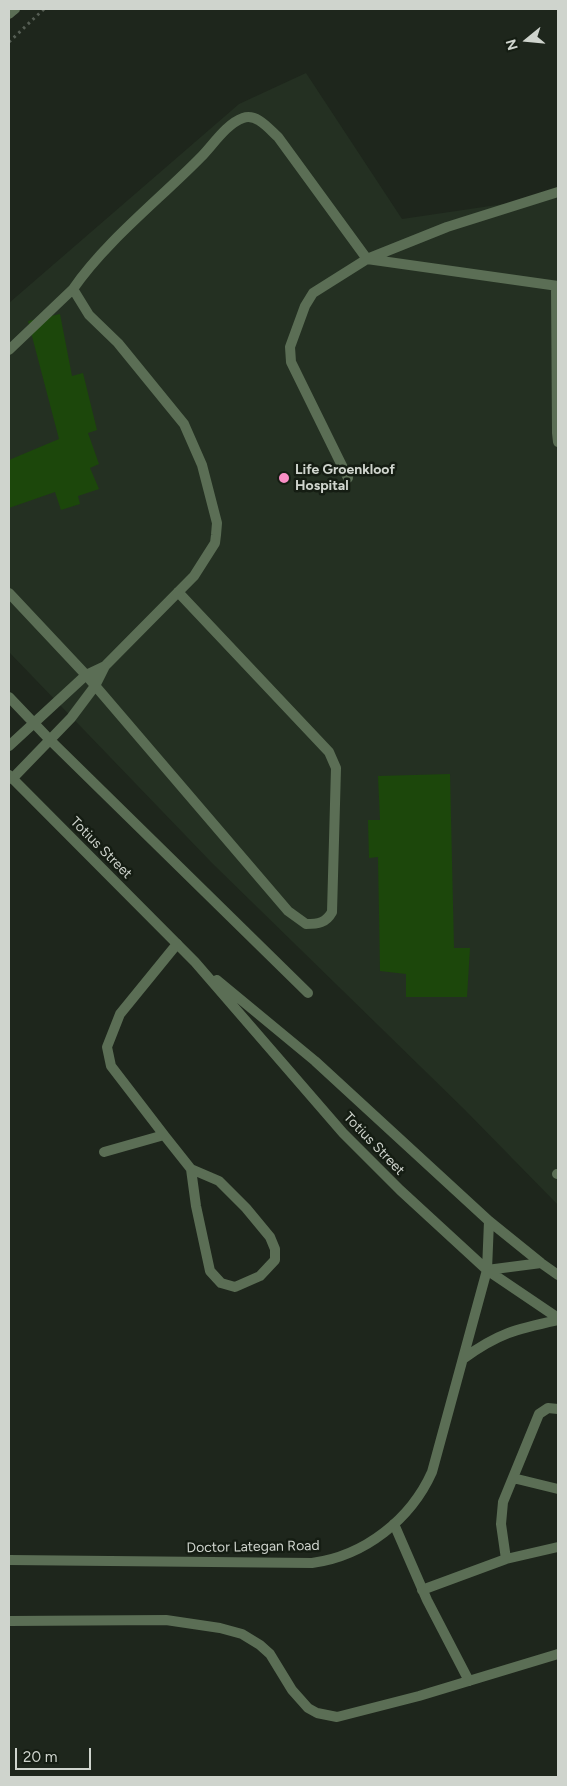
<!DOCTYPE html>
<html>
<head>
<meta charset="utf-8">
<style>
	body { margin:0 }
	#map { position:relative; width:567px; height:1786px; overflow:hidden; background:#1e261c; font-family:Figtree,sans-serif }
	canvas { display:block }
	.frame { position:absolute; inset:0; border:10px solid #cfd4cd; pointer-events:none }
	.north { position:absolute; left:502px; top:15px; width:50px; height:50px; -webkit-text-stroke:4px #151d13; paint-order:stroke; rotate:253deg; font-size:14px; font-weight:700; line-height:20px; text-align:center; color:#cfd4cd }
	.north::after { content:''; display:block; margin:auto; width:18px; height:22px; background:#cfd4cd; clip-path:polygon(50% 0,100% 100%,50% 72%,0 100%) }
	.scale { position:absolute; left:15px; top:1748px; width:76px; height:22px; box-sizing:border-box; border:2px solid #cfd4cd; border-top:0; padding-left:6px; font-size:15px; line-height:18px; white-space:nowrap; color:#cfd4cd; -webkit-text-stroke:4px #151d13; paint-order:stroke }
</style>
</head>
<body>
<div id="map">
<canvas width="567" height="1786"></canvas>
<div class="frame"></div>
<div class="north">N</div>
<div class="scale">20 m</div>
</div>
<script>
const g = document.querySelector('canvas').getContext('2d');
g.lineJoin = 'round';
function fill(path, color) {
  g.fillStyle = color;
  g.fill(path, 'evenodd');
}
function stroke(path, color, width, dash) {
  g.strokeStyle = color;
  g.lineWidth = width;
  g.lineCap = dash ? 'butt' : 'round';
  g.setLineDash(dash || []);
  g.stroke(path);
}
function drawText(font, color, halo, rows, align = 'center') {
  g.font = font + ' Figtree,sans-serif';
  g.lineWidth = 5;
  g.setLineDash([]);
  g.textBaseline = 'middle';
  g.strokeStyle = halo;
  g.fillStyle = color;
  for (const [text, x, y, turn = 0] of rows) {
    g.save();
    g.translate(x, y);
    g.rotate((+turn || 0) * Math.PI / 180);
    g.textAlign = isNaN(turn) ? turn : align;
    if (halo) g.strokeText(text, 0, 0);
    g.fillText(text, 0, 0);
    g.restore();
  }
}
const built = new Path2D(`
	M 306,73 L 402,219 L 558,196 L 558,1205 L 465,1110 L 212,863 L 9,652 L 9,303 L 239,104 Z`);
const building = new Path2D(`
	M 60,314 L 72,376 L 83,373 L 97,430 L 88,433 L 99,464 L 90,468 L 99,489 L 78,496 L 80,504 L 61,510 L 55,492 L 9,508 L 9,460 L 59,439 L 28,321 Z
	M 450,774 L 454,948 L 470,948 L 467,997 L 406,997 L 406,974 L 380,971 L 378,857 L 369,858 L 368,820 L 380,820 L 378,776 Z`);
const path = new Path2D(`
	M 9,42 L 44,9`);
const service = new Path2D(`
	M 556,286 L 557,433 L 558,442
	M 9,350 L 73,289
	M 348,478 L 291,362 L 290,347 L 305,306 L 313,293 L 367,259 L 558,286
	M 9,593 L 86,675 L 288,911 L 306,924 C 318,924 326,923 332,912 L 336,768 L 329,752 L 178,592
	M 9,697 L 50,740 L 308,993
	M 9,746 L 86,675 L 105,666
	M 12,779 L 71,718 L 95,686 L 105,666 L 194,576 L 215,543 L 216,535 L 217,523 L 202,465 L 184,424 L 118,343 L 89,315 L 73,289 C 106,241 160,199 201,157 C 213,145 226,124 243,118 C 257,113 269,129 278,137 L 367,259 L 447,227 L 558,192
	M 164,1135 L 191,1169 L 219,1181 L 246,1208 L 270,1237 L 275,1249 L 275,1260 L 260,1276 L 235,1287 L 221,1283 L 210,1271 L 196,1206 L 191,1169
	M 104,1152 L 164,1135 L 111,1066 L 107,1047 L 120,1014 L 177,944
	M 557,1174 L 558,1174
	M 513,1478 L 558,1489
	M 394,1524 L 427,1600 L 469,1681
	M 506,1559 L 501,1524 L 503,1502 L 539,1414 L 548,1408 L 558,1409
	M 422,1590 L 506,1559 L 558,1547
	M 9,1621 L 166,1620 L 220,1628 L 242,1634 L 260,1645 L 270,1654 L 292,1690 L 308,1708 L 317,1713 L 337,1717 L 419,1696 L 558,1654`);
const minor = new Path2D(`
	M 9,14 L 15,9
	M 9,775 L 195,962 L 343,1133 L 400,1190 L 487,1270 L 558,1318
	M 217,980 L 315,1061 L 489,1221 L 541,1263 L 558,1275
	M 487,1270 L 541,1263
	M 463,1359 C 498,1333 517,1329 558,1320
	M 9,1560 L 312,1563 C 365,1556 411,1519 432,1472 L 487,1270 L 489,1221`);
const markers = [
	[284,478,6,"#fa8fc6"]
];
const poiNames = [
	["Life Groenkloof",295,470],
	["Hospital",295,486]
];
const streetNames = [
	["Totius Street",101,848,45],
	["Totius Street",374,1144,46],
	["Doctor Lategan Road",253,1547,-1]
];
fill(built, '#243022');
fill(building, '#1c470b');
stroke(path, '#565e54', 3, [2.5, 4]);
stroke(service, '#5b6e55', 10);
stroke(minor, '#5b6e55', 10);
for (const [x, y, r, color] of markers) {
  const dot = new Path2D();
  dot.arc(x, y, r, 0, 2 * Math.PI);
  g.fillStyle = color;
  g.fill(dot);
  stroke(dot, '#151d13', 2);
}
drawText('bold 14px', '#cfd4cd', '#151d13', poiNames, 'left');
drawText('14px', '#cfd4cd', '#151d13', streetNames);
</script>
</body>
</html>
